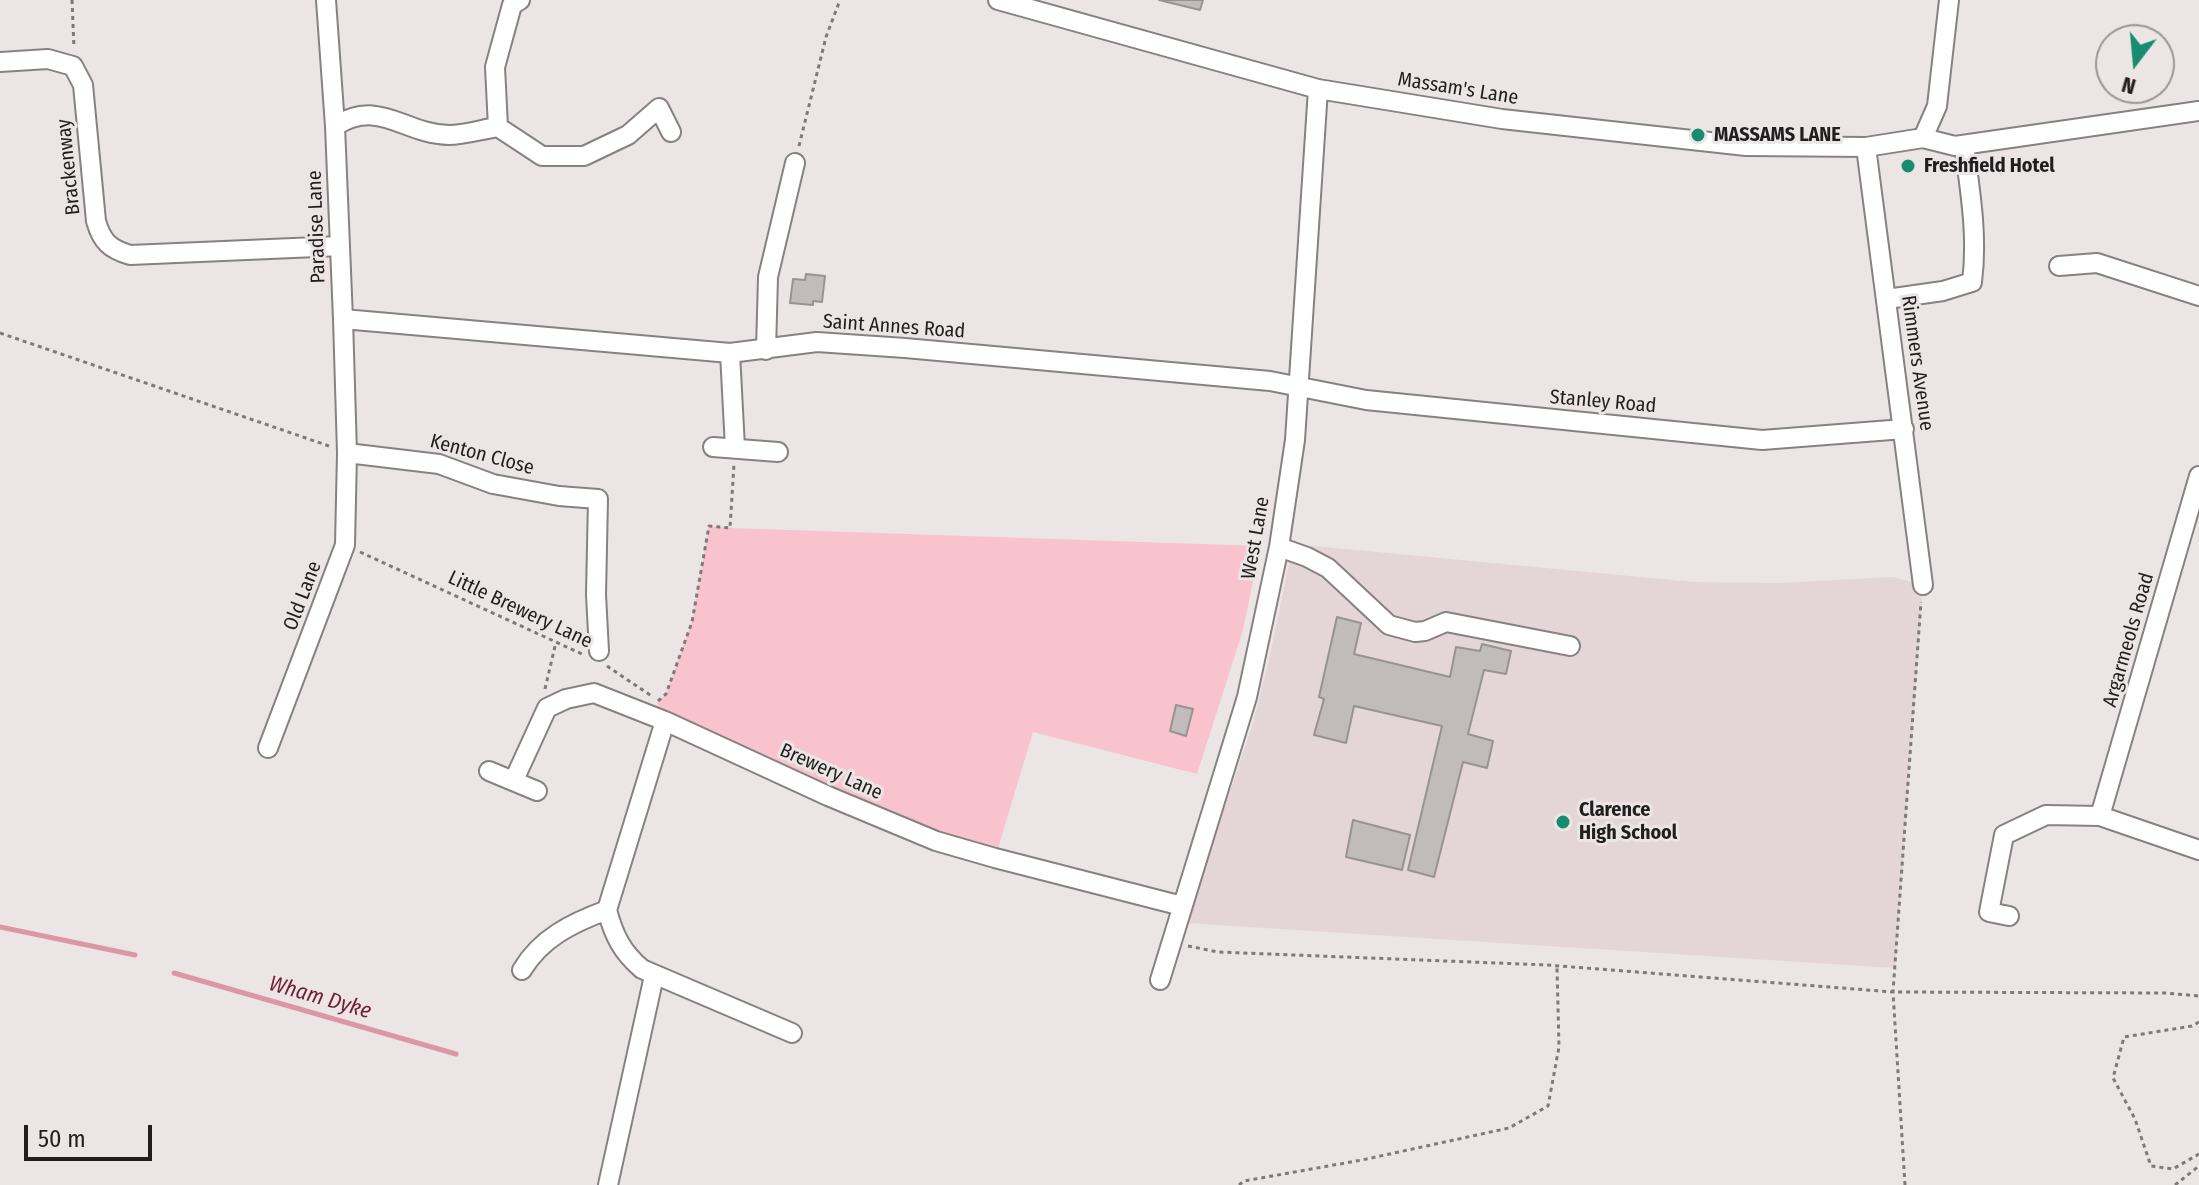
<!DOCTYPE html>
<html>
<head>
<meta charset="utf-8">
<style>
	body { margin:0 }
	#map { position:relative; width:2199px; height:1185px; overflow:hidden; background:#ebe5e6; font-family:"Fira Sans Condensed",sans-serif }
	canvas { display:block }
	.north { position:absolute; left:2095px; top:24px; width:80px; height:80px; box-sizing:border-box; background:#ebe5e6; border:2px solid #9a9596; border-radius:50%; rotate:196deg; font-size:22px; font-weight:700; line-height:32px; text-align:center; color:#211e1f }
	.north::after { content:''; display:block; margin:auto; width:28px; height:36px; background:#188c6e; clip-path:polygon(50% 0,100% 100%,50% 72%,0 100%) }
	.scale { position:absolute; left:24px; top:1125px; width:128px; height:36px; box-sizing:border-box; border:4px solid #211e1f; border-top:0; padding-left:10px; font-size:24px; line-height:28px; white-space:nowrap; color:#211e1f; -webkit-text-stroke:6px #ebe5e6; paint-order:stroke }
</style>
</head>
<body>
<div id="map">
<canvas width="2199" height="1185"></canvas>
<div class="north">N</div>
<div class="scale">50 m</div>
</div>
<script>
const g = document.querySelector('canvas').getContext('2d');
g.lineJoin = 'round';
function fill(path, color) {
  g.fillStyle = color;
  g.fill(path, 'evenodd');
}
function stroke(path, color, width, dash) {
  g.strokeStyle = color;
  g.lineWidth = width;
  g.lineCap = dash ? 'butt' : 'round';
  g.setLineDash(dash || []);
  g.stroke(path);
}
function drawText(font, color, halo, rows, align = 'center') {
  g.font = font + ' "Fira Sans Condensed",sans-serif';
  g.lineWidth = 6;
  g.setLineDash([]);
  g.textBaseline = 'middle';
  g.strokeStyle = halo;
  g.fillStyle = color;
  for (const [text, x, y, turn = 0] of rows) {
    g.save();
    g.translate(x, y);
    g.rotate((+turn || 0) * Math.PI / 180);
    g.textAlign = isNaN(turn) ? turn : align;
    if (halo) g.strokeText(text, 0, 0);
    g.fillText(text, 0, 0);
    g.restore();
  }
}
const built = new Path2D(`
	M 1293,544 L 1693,582 L 1779,583 L 1893,577 L 1923,585 L 1895,968 L 1186,923 L 1252,726 L 1268,664 Z`);
const green = new Path2D(`
	M 709,526 L 730,528 L 1260,546 L 1243,630 L 1197,774 L 1033,732 L 995,858 L 665,721 L 657,703 L 666,694 L 692,622 Z`);
const stream = new Path2D(`
	M 0,927 L 135,955
	M 174,973 L 456,1054`);
const building = new Path2D(`
	M 1159,0 L 1203,0 L 1200,10 Z
	M 806,274 L 825,276 L 822,302 L 813,301 L 813,305 L 790,303 L 793,279 L 805,280 Z
	M 1337,617 L 1361,623 L 1354,654 L 1450,677 L 1456,647 L 1480,651 L 1482,644 L 1511,651 L 1506,674 L 1484,670 L 1468,734 L 1493,741 L 1487,768 L 1463,762 L 1434,877 L 1408,870 L 1442,726 L 1354,706 L 1346,743 L 1314,735 L 1324,699 L 1319,697 Z
	M 1176,705 L 1193,709 L 1186,736 L 1170,731 Z
	M 1353,820 L 1410,835 L 1402,870 L 1346,857 Z`);
const path = new Path2D(`
	M 72,0 L 74,48
	M 799,146 L 826,37 L 840,0
	M 0,333 L 329,446
	M 360,552 L 582,654
	M 607,666 L 653,697
	M 545,689 L 556,642
	M 658,701 L 666,694 L 692,622 L 709,526 L 730,528 L 734,464
	M 1188,946 L 1218,952 L 1547,965 L 1893,992 L 2165,993 L 2199,996
	M 2199,1022 L 2192,1026 L 2124,1037 L 2113,1078 L 2135,1119 L 2151,1166 L 2173,1169 L 2199,1154
	M 1239,1185 L 1244,1181 L 1362,1160 L 1509,1128 L 1548,1106 L 1559,1047 L 1557,968
	M 1905,1185 L 1893,992 L 1921,602
	M 2175,1185 L 2199,1166`);
const minor = new Path2D(`
	M 520,0 L 512,5 L 495,67 L 498,127 L 542,156 L 584,156 L 628,135 L 659,108 L 671,132
	M 998,0 L 1318,89 L 1502,119 L 1746,146 L 1866,147 L 1923,138 L 1955,146 L 2199,111
	M 0,62 L 48,59 L 73,66 L 83,85 L 96,221 C 102,242 110,249 130,255 L 340,246
	M 335,126 C 380,98 403,134 449,135 C 464,135 483,129 498,127
	M 1923,138 L 1937,106 L 1949,0
	M 1866,147 L 1923,585
	M 2059,266 L 2097,263 L 2199,296
	M 1887,299 L 1943,291 L 1972,282 C 1978,236 1970,190 1964,145
	M 343,319 L 730,353 L 817,342 L 905,348 L 1270,381 L 1366,400 L 1762,440 L 1904,429
	M 766,350 L 768,277 L 795,163
	M 730,353 L 735,448
	M 713,447 L 778,452
	M 347,453 L 439,464 L 493,484 L 559,496 L 598,499 L 596,595 L 599,651
	M 1279,547 L 1307,557 L 1328,568 L 1389,625 L 1415,632 L 1425,631 L 1446,622 L 1570,646
	M 665,721 L 607,910 C 614,936 622,952 642,969 L 792,1033
	M 268,748 L 345,545 L 347,453 L 343,319 L 335,126 L 326,0
	M 489,771 L 537,791
	M 514,780 L 547,708 L 566,699 L 594,693 L 665,721 L 828,796 L 936,841 L 995,858 L 1182,906
	M 2100,816 L 2199,476
	M 2009,916 L 1989,912 L 2004,835 L 2046,815 L 2100,816 L 2199,850
	M 522,970 C 541,938 572,923 607,910
	M 1160,980 L 1247,697 L 1279,547 L 1295,440 L 1318,89
	M 608,1185 L 654,976`);
const markers = [
	[1698,135,8,"#188c6e"],
	[1908,166,8,"#188c6e"],
	[1563,822,8,"#188c6e"]
];
const streetNames = [
	["Massam's Lane",1458,89,9],
	["Brackenway",69,167,-96],
	["Paradise Lane",317,227,-92],
	["Saint Annes Road",894,327,4],
	["Rimmers Avenue",1917,363,82],
	["Stanley Road",1603,402,5],
	["Kenton Close",482,455,15],
	["West Lane",1256,538,-80],
	["Old Lane",303,596,-69],
	["Little Brewery Lane",520,610,25],
	["Argarmeols Road",2129,640,-74],
	["Brewery Lane",831,772,24]
];
const poiNames = [
	["MASSAMS LANE",1714,135],
	["Freshfield Hotel",1924,166],
	["Clarence",1579,810],
	["High School",1579,833]
];
const waterNames = [
	["Wham Dyke",320,998,16]
];
fill(built, '#e4d5d8');
fill(green, '#f8c3cc');
stroke(stream, '#dd97a4', 5);
fill(building, '#c1bbbc');
stroke(building, '#979293', 2);
stroke(minor, '#878182', 22);
stroke(path, '#7e797a', 3, [4, 4]);
stroke(minor, '#fff', 18);
for (const [x, y, r, color] of markers) {
  const dot = new Path2D();
  dot.arc(x, y, r, 0, 2 * Math.PI);
  g.fillStyle = color;
  g.fill(dot);
  stroke(dot, '#ebe5e6', 3);
}
drawText('20px', '#211e1f', '#ebe5e6', streetNames);
drawText('bold 20px', '#211e1f', '#ebe5e6', poiNames, 'left');
drawText('italic 22px', '#711f38', '#ebe5e6', waterNames);
</script>
</body>
</html>
